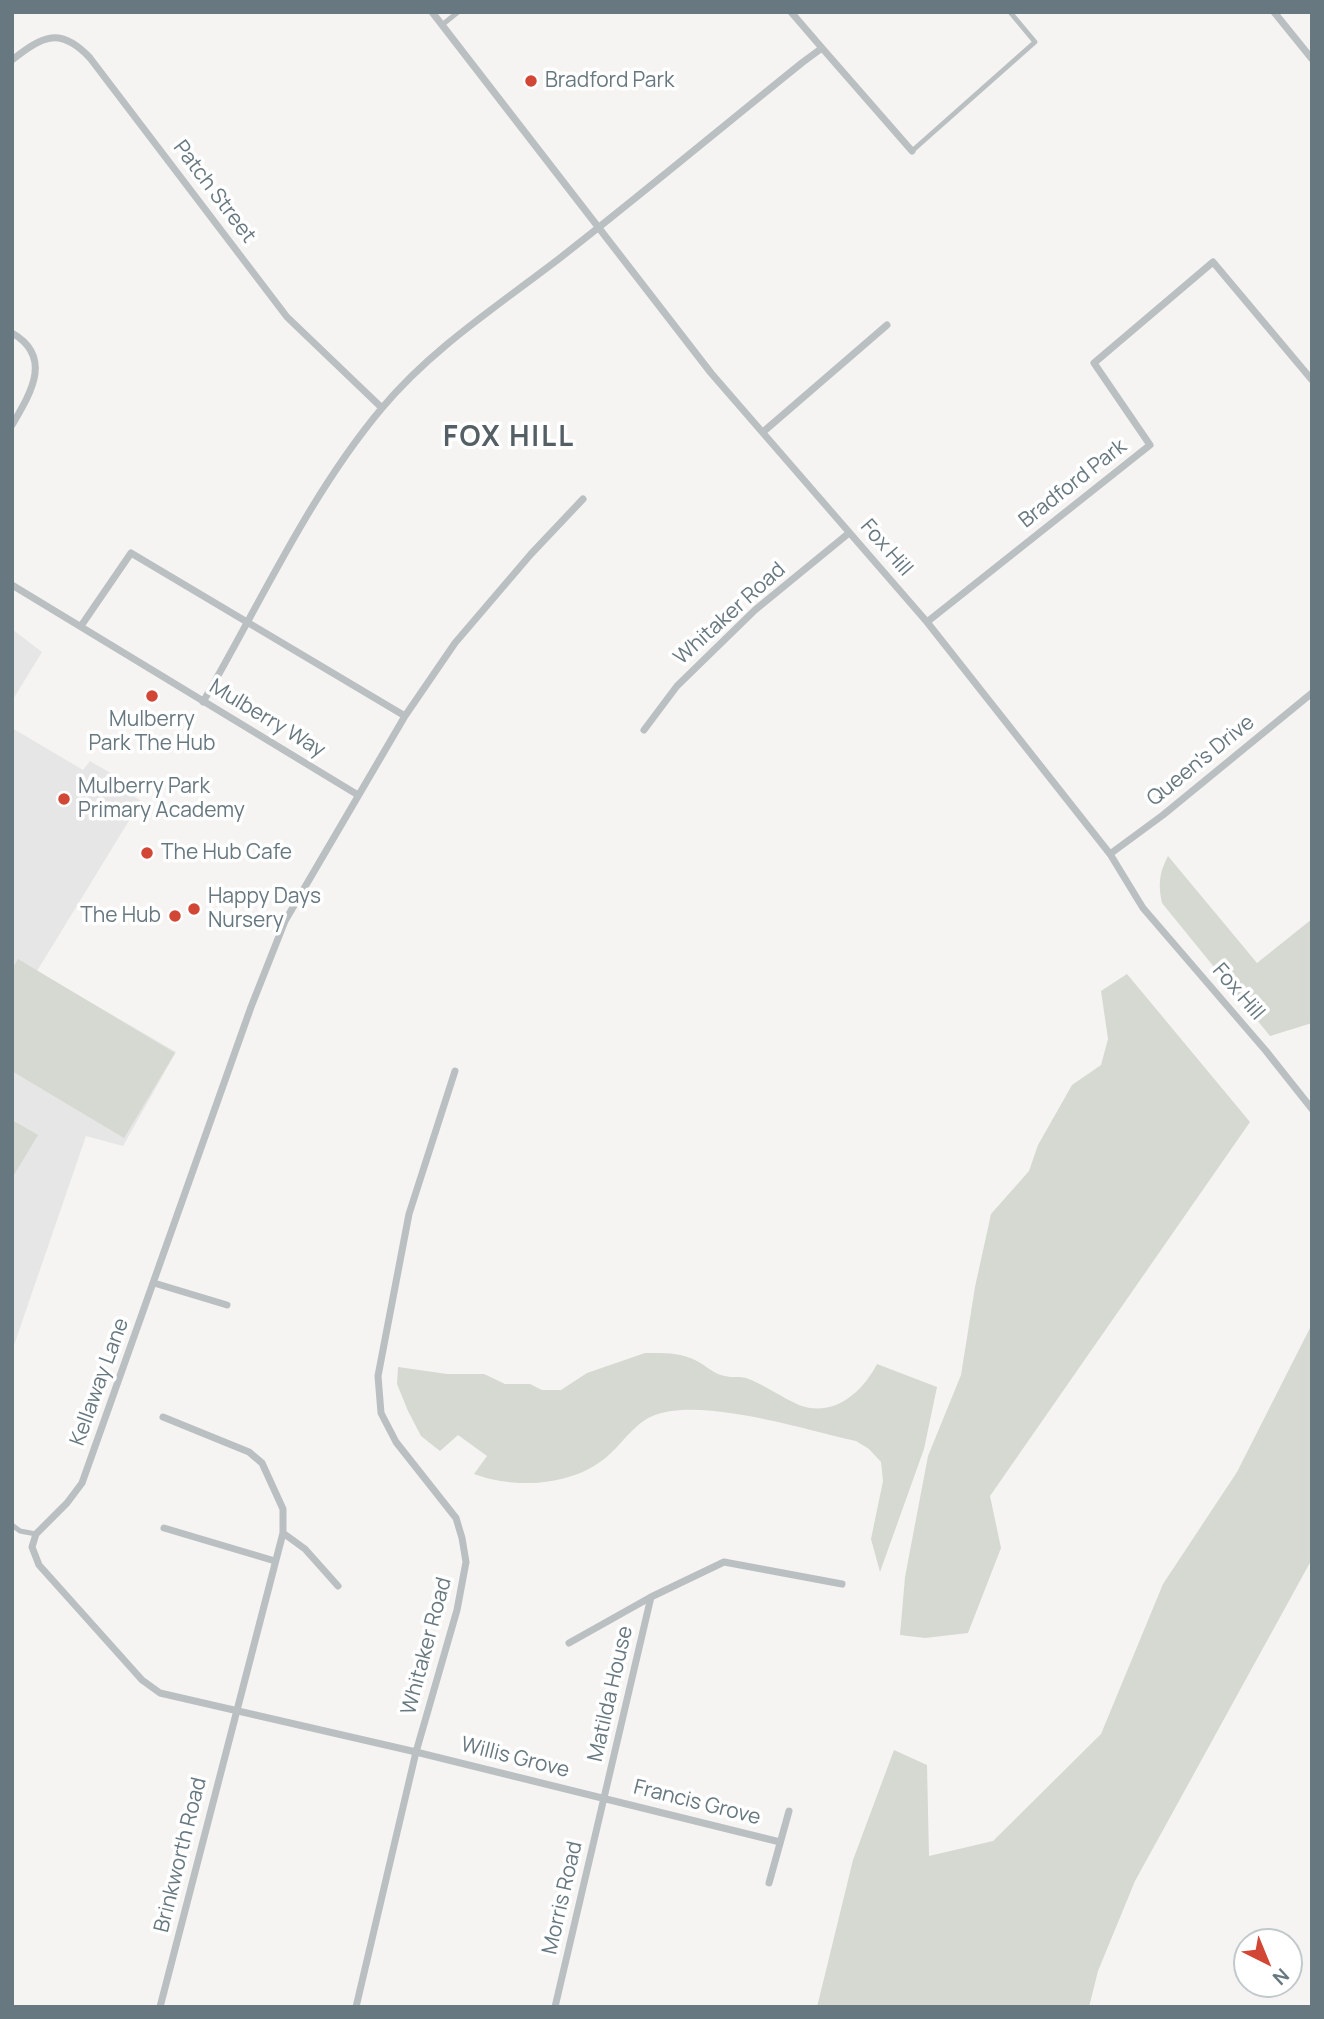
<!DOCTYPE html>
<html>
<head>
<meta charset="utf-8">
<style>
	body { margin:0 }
	#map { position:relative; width:1324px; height:2019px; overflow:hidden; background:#f5f4f2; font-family:Manrope,sans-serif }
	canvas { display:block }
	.frame { position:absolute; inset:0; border:14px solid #677880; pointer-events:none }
	.north { position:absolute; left:1233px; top:1928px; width:70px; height:70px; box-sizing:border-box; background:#fff; border:2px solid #c2c9cc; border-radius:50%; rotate:137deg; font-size:19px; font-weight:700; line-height:28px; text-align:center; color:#677880 }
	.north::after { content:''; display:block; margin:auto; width:24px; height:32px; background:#d24635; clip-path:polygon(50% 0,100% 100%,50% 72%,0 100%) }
</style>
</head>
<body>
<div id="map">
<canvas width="1324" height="2019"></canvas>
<div class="frame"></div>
<div class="north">N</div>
</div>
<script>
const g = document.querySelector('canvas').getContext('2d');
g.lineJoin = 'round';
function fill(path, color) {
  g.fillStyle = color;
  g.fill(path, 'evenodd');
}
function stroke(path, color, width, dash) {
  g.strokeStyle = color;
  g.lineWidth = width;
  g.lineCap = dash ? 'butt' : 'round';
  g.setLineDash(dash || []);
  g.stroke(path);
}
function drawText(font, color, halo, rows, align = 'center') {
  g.font = font + ' Manrope,sans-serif';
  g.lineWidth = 7;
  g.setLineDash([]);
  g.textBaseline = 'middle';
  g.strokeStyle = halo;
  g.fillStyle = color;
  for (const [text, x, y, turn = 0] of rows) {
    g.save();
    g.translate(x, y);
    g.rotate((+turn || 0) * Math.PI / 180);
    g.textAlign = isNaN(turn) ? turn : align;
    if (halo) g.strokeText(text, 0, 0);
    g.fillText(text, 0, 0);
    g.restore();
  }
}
const built = new Path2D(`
	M 12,629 L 42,652 L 12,701 Z
	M 12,728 L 83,770 L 90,761 L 126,782 L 122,789 L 141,801 L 37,971 L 176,1052 L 123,1146 L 86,1136 L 12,1351 Z`);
const green = new Path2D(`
	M 1168,856 L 1257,963 L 1312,919 L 1312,1023 L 1270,1036 L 1162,903 C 1158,885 1159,873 1168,856 Z
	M 18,959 L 175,1053 L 124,1138 L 12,1071 L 12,969 Z
	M 1127,974 L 1250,1122 L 990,1496 L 1001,1548 L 968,1633 L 925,1638 L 900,1635 L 905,1577 L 928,1456 L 961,1375 L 975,1287 L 991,1214 L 1029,1171 L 1038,1145 L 1072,1085 L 1101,1065 L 1108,1039 L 1101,991 Z
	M 12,1120 L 38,1135 L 12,1178 Z
	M 1312,1324 L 1312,1559 L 1135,1881 L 1098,1971 L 1089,2007 L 817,2007 L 853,1860 L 894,1750 L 927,1765 L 929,1856 L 993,1841 L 1101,1734 L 1163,1584 L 1237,1472 Z
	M 645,1353 C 663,1353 680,1352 697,1361 C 706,1366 716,1375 725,1376 C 732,1378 740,1376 746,1378 C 765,1385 781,1397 799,1405 C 833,1418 862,1393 877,1364 L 937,1387 L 924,1449 L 880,1572 L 871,1539 L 883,1481 L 881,1462 L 869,1449 L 856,1441 C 806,1430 703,1397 655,1415 C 636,1422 625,1440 611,1453 C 577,1486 517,1490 474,1474 L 487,1456 L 458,1435 L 440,1451 L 421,1436 L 408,1411 L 397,1384 L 398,1367 L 447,1374 L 484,1374 L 505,1384 L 530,1384 L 542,1390 L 561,1390 L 587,1373 Z`);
const service = new Path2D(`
	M 442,25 L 458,12
	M 912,151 L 1035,42 L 1010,12
	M 12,1525 L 20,1531 L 36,1534`);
const minor = new Path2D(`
	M 432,12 L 711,373 L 927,622 L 1110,854 L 1143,908 L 1266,1051 L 1312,1109
	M 791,12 L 822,48
	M 1274,12 L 1312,59
	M 12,60 C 43,36 60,26 90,58 L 287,317 L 382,408
	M 12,333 C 54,357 30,394 12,425
	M 763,432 L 887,325
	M 583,499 L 531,554 L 455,643 L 405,716 L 285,921 L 251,1007 L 82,1483 L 67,1503 L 36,1534 L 32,1547 L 39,1565 L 142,1680 L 160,1693 L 416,1752 L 780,1842
	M 12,585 L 358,795
	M 927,622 L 1150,445 L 1094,363 L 1213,262 L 1312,380
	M 81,626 L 131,553 L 405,716
	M 203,702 C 260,604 309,495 382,408 C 431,349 499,305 560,258 C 642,194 722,127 803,62 L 822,48 L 912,151
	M 644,730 L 677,686 L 755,610 L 849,533
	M 1110,854 L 1163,815 L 1312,693
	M 154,1283 L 227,1305
	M 164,1528 L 275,1561
	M 283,1533 L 305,1549 L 338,1586
	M 569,1643 L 651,1597 L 724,1562 L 842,1584
	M 769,1883 L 789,1811
	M 160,2007 L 283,1533 L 283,1509 L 262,1463 L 249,1452 L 163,1417
	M 356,2007 L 416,1752 L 457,1610 L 466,1562 L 462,1538 L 456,1518 L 396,1442 L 381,1413 L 378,1376 L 409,1214 L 455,1071
	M 555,2007 L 651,1597`);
const markers = [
	[531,81,7,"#d24635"],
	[152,696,7,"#d24635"],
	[64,799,7,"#d24635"],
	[147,853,7,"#d24635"],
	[194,909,7,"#d24635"],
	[175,916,7,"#d24635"]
];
const poiNames = [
	["Bradford Park",545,81],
	["Mulberry",152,720,"center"],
	["Park The Hub",152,744,"center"],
	["Mulberry Park",78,787],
	["Primary Academy",78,811],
	["The Hub Cafe",161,853],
	["Happy Days",208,897],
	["Nursery",208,921],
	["The Hub",161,916,"right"]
];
const streetNames = [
	["Patch Street",214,192,53],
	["Bradford Park",1073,484,-38],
	["Fox Hill",886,548,49],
	["Whitaker Road",730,614,-42],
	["Mulberry Way",267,719,31],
	["Queen's Drive",1201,761,-39],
	["Fox Hill",1238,992,49],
	["Kellaway Lane",100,1382,-70],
	["Whitaker Road",427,1646,-75],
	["Matilda House",611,1694,-77],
	["Willis Grove",515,1758,14],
	["Francis Grove",697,1803,14],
	["Brinkworth Road",181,1855,-76],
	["Morris Road",563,1898,-77]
];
const districtNames = [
	["FOX HILL",509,438]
];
fill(built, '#e5e6e5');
fill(green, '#d5d9d1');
stroke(service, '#babfc1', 5);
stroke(minor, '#babfc1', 7);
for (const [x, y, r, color] of markers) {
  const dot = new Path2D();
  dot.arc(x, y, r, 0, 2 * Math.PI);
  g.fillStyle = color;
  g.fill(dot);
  stroke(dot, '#fff', 2.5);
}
drawText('21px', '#677880', '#fff', poiNames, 'left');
drawText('21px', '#677880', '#fff', streetNames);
g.letterSpacing = '2px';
drawText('bold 28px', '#546066', '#fff', districtNames);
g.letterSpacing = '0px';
</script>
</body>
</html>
